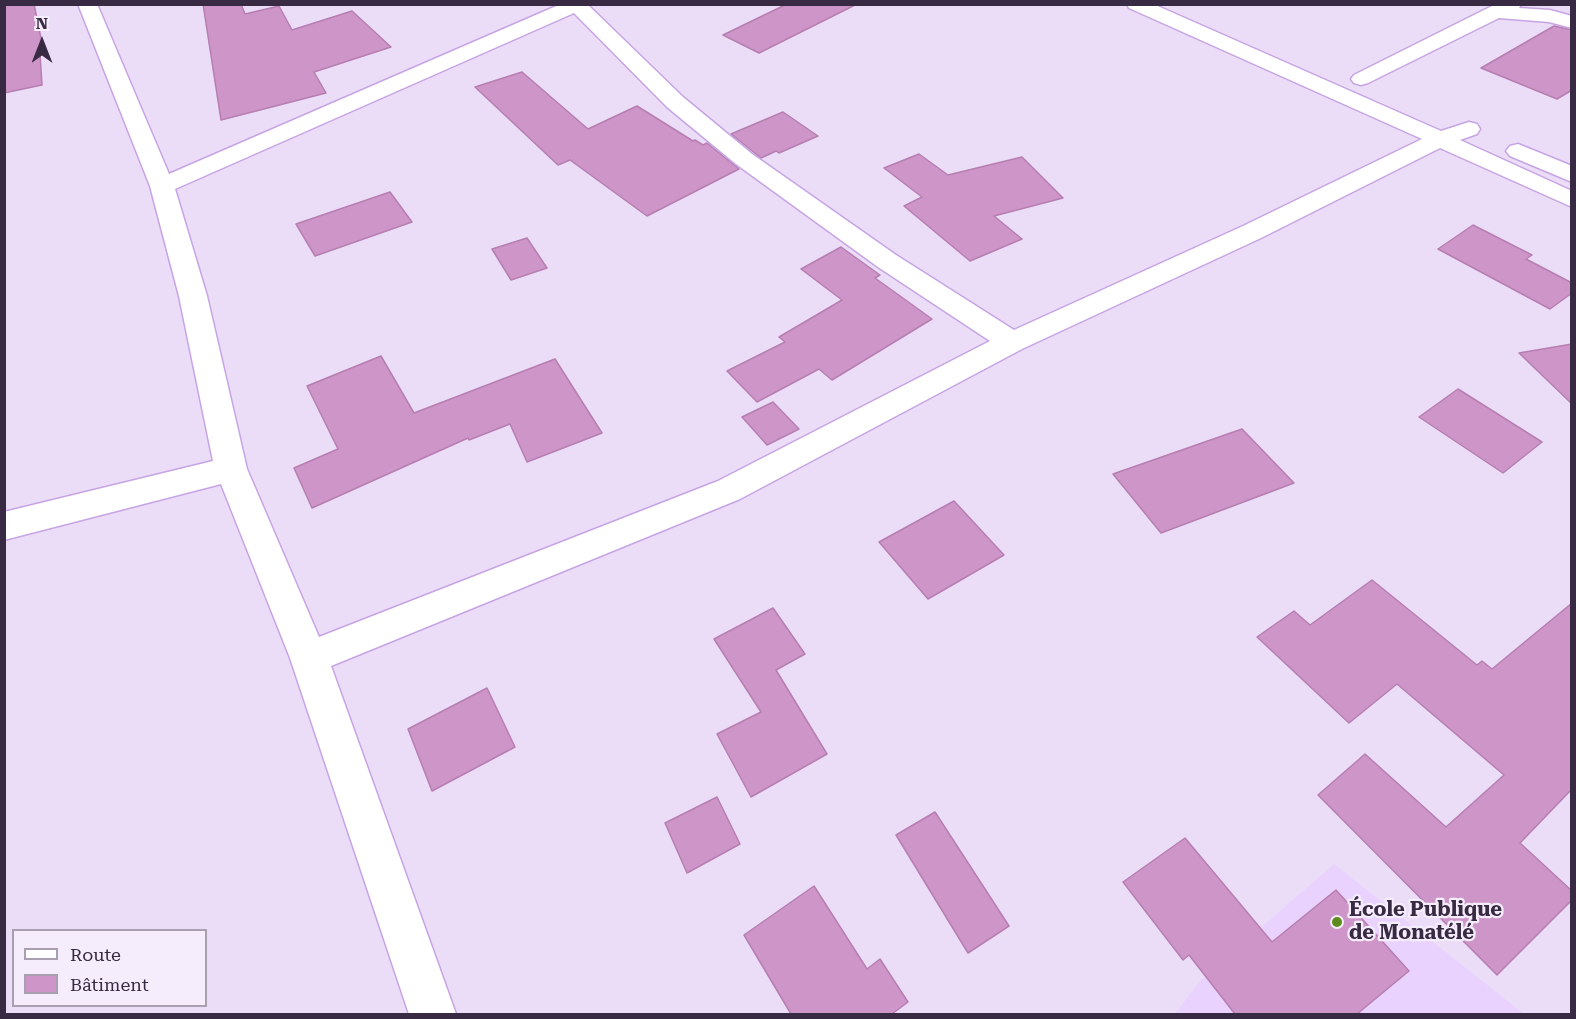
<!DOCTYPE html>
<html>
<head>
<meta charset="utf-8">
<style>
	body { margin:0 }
	#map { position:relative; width:1576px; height:1019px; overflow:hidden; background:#ebddf8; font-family:"Roboto Serif",serif }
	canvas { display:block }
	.frame { position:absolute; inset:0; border:6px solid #382a43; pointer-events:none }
	.legend { position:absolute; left:12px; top:929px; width:195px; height:78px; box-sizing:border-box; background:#f5edfb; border:2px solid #a99fb1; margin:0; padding:8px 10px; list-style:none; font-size:18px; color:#382a43 }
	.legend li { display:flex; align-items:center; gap:12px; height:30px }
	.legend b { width:30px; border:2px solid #a99fb1 }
	.north { position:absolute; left:12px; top:12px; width:60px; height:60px; -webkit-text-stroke:4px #f5edfb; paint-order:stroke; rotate:0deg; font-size:16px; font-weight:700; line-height:24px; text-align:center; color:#382a43 }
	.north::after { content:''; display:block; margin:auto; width:21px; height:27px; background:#382a43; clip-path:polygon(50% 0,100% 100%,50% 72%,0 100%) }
</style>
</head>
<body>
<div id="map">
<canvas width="1576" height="1019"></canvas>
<div class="frame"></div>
<ul class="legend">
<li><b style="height:8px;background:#fff"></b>Route</li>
<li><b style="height:16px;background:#ce95c9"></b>Bâtiment</li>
</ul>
<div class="north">N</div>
</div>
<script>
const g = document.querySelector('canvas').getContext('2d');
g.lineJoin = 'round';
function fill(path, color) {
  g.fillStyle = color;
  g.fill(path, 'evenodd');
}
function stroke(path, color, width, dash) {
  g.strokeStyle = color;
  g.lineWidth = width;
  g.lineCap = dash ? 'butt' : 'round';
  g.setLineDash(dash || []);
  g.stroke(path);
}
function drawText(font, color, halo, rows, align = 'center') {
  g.font = font + ' "Roboto Serif",serif';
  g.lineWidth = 4.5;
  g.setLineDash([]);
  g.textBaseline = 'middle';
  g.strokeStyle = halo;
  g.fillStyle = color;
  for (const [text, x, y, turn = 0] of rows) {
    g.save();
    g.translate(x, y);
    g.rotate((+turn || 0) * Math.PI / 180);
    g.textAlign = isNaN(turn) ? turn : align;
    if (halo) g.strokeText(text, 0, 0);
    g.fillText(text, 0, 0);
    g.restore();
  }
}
const built = new Path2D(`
	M 1334,864 L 1524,1014 L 1175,1014 L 1200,981 Z`);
const building = new Path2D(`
	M 4,4 L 34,4 L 44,53 L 40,54 L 42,85 L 4,93 Z
	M 203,4 L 241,4 L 245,14 L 279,6 L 292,30 L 352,11 L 391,47 L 314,72 L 326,93 L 221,120 Z
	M 787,4 L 857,4 L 759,53 L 723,35 Z
	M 1554,26 L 1572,30 L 1572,90 L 1557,99 L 1481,68 Z
	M 522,72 L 588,129 L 637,106 L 693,141 L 695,140 L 703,145 L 707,143 L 739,169 L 647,216 L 570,160 L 558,165 L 475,87 Z
	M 783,112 L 818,136 L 779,153 L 776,151 L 761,158 L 731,134 Z
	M 919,154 L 948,175 L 1022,157 L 1063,198 L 994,216 L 1022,239 L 970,261 L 904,206 L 922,197 L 884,168 Z
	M 390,192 L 412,222 L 315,256 L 296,224 Z
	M 1473,225 L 1532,255 L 1526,259 L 1572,283 L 1572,293 L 1550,309 L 1438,249 Z
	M 527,238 L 547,268 L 511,280 L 492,249 Z
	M 841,247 L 880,275 L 875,278 L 932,319 L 832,380 L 819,369 L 757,402 L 727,371 L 785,342 L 779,337 L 842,300 L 801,269 Z
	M 1572,344 L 1572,404 L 1519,353 Z
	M 381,356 L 414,413 L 555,359 L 602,433 L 527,462 L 510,424 L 469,440 L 468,438 L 312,508 L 294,468 L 338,449 L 307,386 Z
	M 1458,389 L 1542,442 L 1503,473 L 1419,417 Z
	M 773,402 L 799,429 L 767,445 L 742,417 Z
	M 1242,429 L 1294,483 L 1161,533 L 1113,474 Z
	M 954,501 L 1004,555 L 928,599 L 879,542 Z
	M 1372,580 L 1477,665 L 1482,661 L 1492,669 L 1572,603 L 1572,789 L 1520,843 L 1572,891 L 1572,900 L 1497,975 L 1318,795 L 1365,754 L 1446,827 L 1504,775 L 1397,684 L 1349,723 L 1257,637 L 1294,611 L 1310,625 Z
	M 773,608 L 805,654 L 776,670 L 827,754 L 751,797 L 717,734 L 761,712 L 714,639 Z
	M 487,688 L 515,747 L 432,791 L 408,729 Z
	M 717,797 L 740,844 L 687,873 L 665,823 Z
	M 935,812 L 1009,926 L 968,953 L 896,835 Z
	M 1185,838 L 1272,942 L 1336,890 L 1409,971 L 1357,1014 L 1235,1014 L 1189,955 L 1183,960 L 1123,882 Z
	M 814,886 L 867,969 L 880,959 L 908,1002 L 892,1014 L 791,1014 L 744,935 Z`);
const minor = new Path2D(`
	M 78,4 L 97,4 L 169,174 L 561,4 L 587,4 L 683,97 L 752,154 L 896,255 L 1014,330 L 1243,226 L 1422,139 L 1129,8 L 1127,4 L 1153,4 L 1441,131 L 1469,122 L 1477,124 L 1480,129 L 1477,134 L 1460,140 L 1572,191 L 1572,207 L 1440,148 L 1261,238 L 1022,349 L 740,499 L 331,666 L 456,1014 L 409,1014 L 290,658 L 221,484 L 4,540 L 4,512 L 213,461 L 179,296 L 150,186 ZM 574,13 L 667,107 L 736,164 L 878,267 L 990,341 L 718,481 L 319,637 L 247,469 L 207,296 L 175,189 Z
	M 1496,4 L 1521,4 L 1519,8 L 1550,10 L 1572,16 L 1572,28 L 1549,22 L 1499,18 L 1368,83 L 1361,85 L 1354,83 L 1351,79 L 1354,75 Z
	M 1518,144 L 1572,166 L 1572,182 L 1510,156 L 1506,151 L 1510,146 Z`);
const markers = [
	[1337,922,6,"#5f8b1c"]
];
const nearPoinames = [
	["École Publique",1349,910],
	["de Monatélé",1349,933]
];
fill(built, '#e9d2fd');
fill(building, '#ce95c9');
stroke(building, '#b67eb1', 1.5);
stroke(minor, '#c7a4e4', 3);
fill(minor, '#fff');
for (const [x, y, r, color] of markers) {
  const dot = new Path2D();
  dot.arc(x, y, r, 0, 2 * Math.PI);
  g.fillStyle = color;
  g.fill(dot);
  stroke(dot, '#f5edfb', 2);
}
drawText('bold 20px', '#382a43', '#f5edfb', nearPoinames, 'left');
</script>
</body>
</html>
